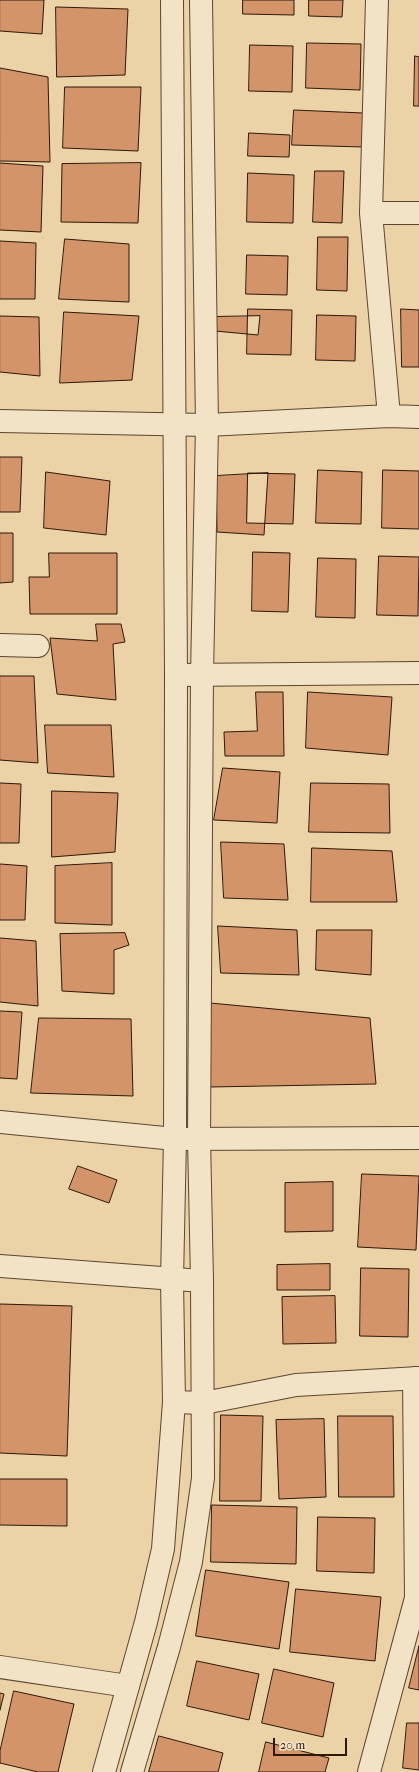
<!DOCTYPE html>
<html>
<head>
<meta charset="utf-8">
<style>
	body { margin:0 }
	#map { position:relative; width:419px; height:1772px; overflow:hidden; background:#ebd2a7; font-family:"IM FELL French Canon",serif }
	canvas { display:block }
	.scale { position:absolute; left:273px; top:1738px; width:74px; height:18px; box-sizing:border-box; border:2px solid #2d180a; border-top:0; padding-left:5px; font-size:12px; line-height:14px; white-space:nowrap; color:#2d180a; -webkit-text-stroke:3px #f2e2c6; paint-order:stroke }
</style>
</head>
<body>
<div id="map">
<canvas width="419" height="1772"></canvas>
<div class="scale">20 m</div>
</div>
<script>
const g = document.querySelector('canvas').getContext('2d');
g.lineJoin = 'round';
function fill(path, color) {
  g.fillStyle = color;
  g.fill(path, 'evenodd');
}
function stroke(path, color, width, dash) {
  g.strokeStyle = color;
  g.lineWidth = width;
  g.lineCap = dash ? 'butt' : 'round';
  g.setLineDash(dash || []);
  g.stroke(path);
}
const building = new Path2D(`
	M 0,0 L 44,0 L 42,34 L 0,31 Z
	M 243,0 L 294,0 L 294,15 L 243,14 Z
	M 309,0 L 343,0 L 342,17 L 309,16 Z
	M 56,7 L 128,9 L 125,75 L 57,77 Z
	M 307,43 L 361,44 L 360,90 L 306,88 Z
	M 250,45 L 293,46 L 292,92 L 249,91 Z
	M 415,56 L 419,57 L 419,106 L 414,106 Z
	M 0,68 L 48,77 L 50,162 L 0,161 Z
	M 65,87 L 141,87 L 138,151 L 63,148 Z
	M 294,110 L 363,113 L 363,147 L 292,145 Z
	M 249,133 L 290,135 L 289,157 L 248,156 Z
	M 0,163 L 43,166 L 41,232 L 0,230 Z
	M 141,163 L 138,223 L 61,222 L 62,164 Z
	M 315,171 L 344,171 L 342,223 L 313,222 Z
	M 248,173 L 294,175 L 293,223 L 247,222 Z
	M 318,237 L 348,237 L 347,291 L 317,290 Z
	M 65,239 L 129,244 L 129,302 L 59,299 Z
	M 0,241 L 36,243 L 35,299 L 0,299 Z
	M 247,255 L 288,256 L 287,295 L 246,294 Z
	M 248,309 L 292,310 L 291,355 L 247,354 Z
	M 401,309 L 419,310 L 419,367 L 402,367 Z
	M 64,312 L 139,316 L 132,380 L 60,383 Z
	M 317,315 L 356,316 L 355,361 L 316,360 Z
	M 0,316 L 39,317 L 40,376 L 0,372 Z
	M 260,316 L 258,335 L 215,331 L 211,317 Z
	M 0,457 L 22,457 L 20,512 L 0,512 Z
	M 318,470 L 362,472 L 361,524 L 316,523 Z
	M 383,470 L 419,471 L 419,529 L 382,528 Z
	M 46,472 L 110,481 L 106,535 L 44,528 Z
	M 248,473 L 295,474 L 293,524 L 247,523 Z
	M 268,473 L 264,535 L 217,532 L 216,476 Z
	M 0,533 L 13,533 L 13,582 L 0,583 Z
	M 253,552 L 290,553 L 288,612 L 252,611 Z
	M 49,553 L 117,553 L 117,614 L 30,614 L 29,577 L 49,577 Z
	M 379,556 L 419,557 L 418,616 L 377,615 Z
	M 318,558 L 356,559 L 355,618 L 316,617 Z
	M 96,624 L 121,624 L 125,642 L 113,644 L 116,700 L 57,694 L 50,638 L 97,641 Z
	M 0,676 L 34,676 L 38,763 L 0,760 Z
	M 256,692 L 283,692 L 284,756 L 225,756 L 224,732 L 257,731 Z
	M 308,692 L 392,697 L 388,755 L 306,748 Z
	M 45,725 L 111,725 L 114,777 L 48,773 Z
	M 223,768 L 280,772 L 277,823 L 214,820 Z
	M 0,783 L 21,784 L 19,843 L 0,843 Z
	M 311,783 L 389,784 L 390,833 L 309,832 Z
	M 52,791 L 118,793 L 115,852 L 52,857 Z
	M 221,842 L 284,844 L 288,900 L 224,898 Z
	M 312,848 L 392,851 L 397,902 L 311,902 Z
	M 112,863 L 112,925 L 55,923 L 55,866 Z
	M 0,864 L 27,866 L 25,920 L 0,920 Z
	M 218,926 L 297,930 L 299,975 L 221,973 Z
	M 317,930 L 372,930 L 371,975 L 316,970 Z
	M 125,933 L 129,945 L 114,950 L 114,994 L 62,991 L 60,934 Z
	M 0,938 L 36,941 L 38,1006 L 0,1002 Z
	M 210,1003 L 370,1018 L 376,1084 L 210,1087 Z
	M 0,1011 L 22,1012 L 17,1079 L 0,1078 Z
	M 39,1018 L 131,1019 L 133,1096 L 31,1093 Z
	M 78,1166 L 117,1180 L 109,1203 L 69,1189 Z
	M 362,1174 L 419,1176 L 416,1250 L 358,1247 Z
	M 333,1182 L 333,1231 L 285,1232 L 285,1183 Z
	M 330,1264 L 330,1290 L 277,1290 L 277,1265 Z
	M 361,1268 L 409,1269 L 408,1337 L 360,1336 Z
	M 335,1296 L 336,1343 L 283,1344 L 282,1297 Z
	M 0,1304 L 72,1306 L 67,1456 L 0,1453 Z
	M 221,1415 L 263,1416 L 261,1501 L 220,1501 Z
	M 338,1416 L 393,1416 L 394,1497 L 339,1497 Z
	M 324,1419 L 326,1497 L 279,1499 L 276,1420 Z
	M 0,1479 L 67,1479 L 67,1526 L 0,1525 Z
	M 212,1505 L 297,1507 L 296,1564 L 211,1562 Z
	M 318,1517 L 375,1518 L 374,1573 L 317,1571 Z
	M 206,1570 L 289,1582 L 279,1649 L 196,1636 Z
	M 296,1589 L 381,1597 L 375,1661 L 290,1652 Z
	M 419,1646 L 419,1690 L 409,1688 Z
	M 197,1661 L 259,1674 L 249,1720 L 187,1706 Z
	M 274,1669 L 334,1683 L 323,1737 L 262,1723 Z
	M 14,1691 L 74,1704 L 58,1772 L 38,1772 L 0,1763 L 0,1751 Z
	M 0,1693 L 4,1694 L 0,1710 Z
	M 407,1723 L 419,1723 L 419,1770 L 403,1768 Z
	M 159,1736 L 223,1753 L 218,1772 L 149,1772 Z
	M 266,1742 L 329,1758 L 325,1772 L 259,1772 Z`);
const minor = new Path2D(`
	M 377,0 L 371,213 L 389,416
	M 371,213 L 419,213
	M 0,421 L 207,425 L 389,416 L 419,417
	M 0,645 L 38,646
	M 176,675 L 419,673
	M 0,1122 L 175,1139 L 419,1138
	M 0,1266 L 202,1281
	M 174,1402 L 204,1403 L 296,1385 L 419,1378
	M 0,1667 L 128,1686
	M 369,1772 L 416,1598 L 414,1378`);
const tertiary = new Path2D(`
	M 104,1772 L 146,1622 L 163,1549 L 174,1402 L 172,1280 L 175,1139 L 176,675 L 172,0
	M 132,1772 L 169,1647 L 191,1562 L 203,1478 L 202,1281 L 199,1138 L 202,675 L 207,425 L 201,0`);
fill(building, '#d4946a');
stroke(building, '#2d180a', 1);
stroke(minor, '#5c4631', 24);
stroke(tertiary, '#5c4631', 24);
stroke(minor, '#f2e2c6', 22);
stroke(tertiary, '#f2e2c6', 22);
</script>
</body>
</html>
